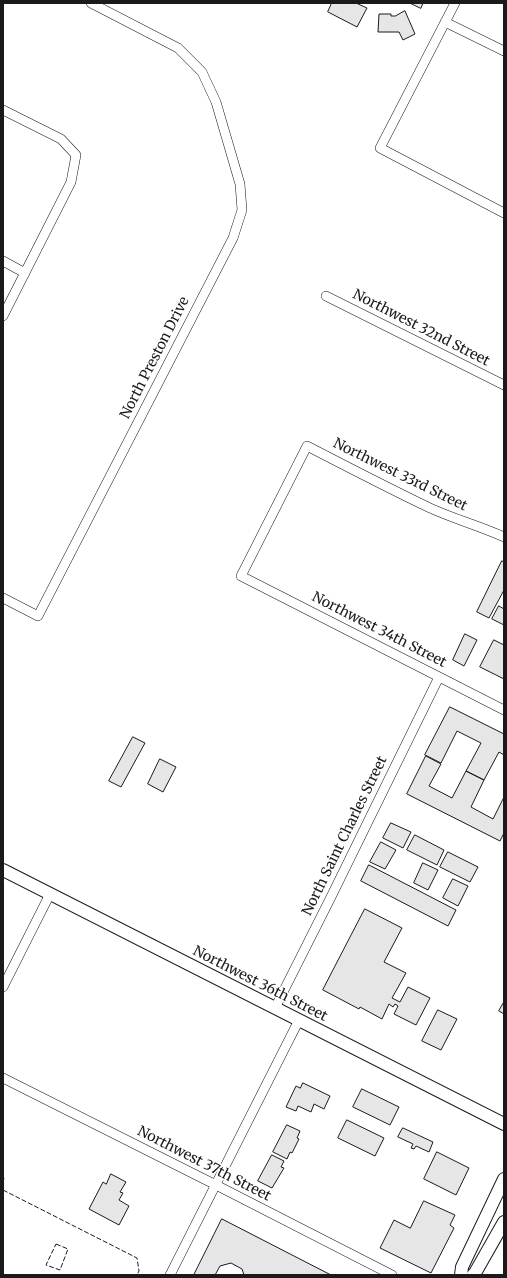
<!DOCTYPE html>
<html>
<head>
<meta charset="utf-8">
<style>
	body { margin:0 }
	#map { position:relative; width:507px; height:1278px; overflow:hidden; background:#fff; font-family:Merriweather,serif }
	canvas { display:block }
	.frame { position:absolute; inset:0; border:4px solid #1a1a1a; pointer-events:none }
</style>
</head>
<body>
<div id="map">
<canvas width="507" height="1278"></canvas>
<div class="frame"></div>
</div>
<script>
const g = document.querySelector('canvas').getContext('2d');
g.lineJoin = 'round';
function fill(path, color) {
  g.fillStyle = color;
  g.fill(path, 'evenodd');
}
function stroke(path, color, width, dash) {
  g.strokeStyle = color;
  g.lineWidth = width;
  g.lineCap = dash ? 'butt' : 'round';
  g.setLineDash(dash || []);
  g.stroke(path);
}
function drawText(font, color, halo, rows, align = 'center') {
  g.font = font + ' Merriweather,serif';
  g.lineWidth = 3;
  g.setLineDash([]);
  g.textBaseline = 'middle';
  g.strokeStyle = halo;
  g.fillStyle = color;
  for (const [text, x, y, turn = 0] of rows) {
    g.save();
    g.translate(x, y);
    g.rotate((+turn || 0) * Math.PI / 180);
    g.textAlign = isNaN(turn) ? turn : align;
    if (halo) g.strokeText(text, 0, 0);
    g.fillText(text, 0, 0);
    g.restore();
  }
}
const building = new Path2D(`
	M 332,3 L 356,3 L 367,8 L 357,27 L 328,12 Z
	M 410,3 L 423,3 L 421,8 Z
	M 405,11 L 415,34 L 403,40 L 399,32 L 378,32 L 379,14 L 391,14 L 391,16 L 395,16 Z
	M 502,561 L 504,562 L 504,590 L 489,618 L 477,612 Z
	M 499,606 L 504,609 L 504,625 L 492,619 Z
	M 465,634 L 477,640 L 464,666 L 453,660 Z
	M 494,640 L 504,645 L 504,679 L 480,667 Z
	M 450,707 L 504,734 L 504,755 L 499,752 L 484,780 L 466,771 L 481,743 L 457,731 L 441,763 L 425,755 Z
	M 133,737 L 145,743 L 121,787 L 109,781 Z
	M 426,756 L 441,764 L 429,786 L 452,798 L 466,771 L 484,780 L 471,807 L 493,819 L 504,797 L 504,833 L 500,841 L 407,794 Z
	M 160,759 L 176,767 L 163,792 L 148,784 Z
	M 391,823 L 411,832 L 403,848 L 383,838 Z
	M 415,835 L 444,850 L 437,865 L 407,850 Z
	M 381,842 L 396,850 L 385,869 L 370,862 Z
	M 448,852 L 478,867 L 470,882 L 440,867 Z
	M 423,863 L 438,870 L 428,890 L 414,883 Z
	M 369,865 L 456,910 L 448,926 L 361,881 Z
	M 453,879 L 468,886 L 458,906 L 443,898 Z
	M 365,909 L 402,928 L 384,962 L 406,973 L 392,998 L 400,1002 L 408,987 L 430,998 L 416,1025 L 394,1014 L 398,1006 L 395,1004 L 393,1007 L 389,1004 L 382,1019 L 360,1007 L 359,1009 L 323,990 Z
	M 504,1002 L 504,1014 L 499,1011 Z
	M 438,1010 L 457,1019 L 441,1050 L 422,1041 Z
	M 303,1083 L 330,1096 L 324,1109 L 314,1104 L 311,1112 L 298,1106 L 296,1111 L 286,1107 L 296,1086 L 300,1088 Z
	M 362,1089 L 399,1107 L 390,1125 L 353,1107 Z
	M 347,1120 L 384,1138 L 375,1156 L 338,1138 Z
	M 287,1125 L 300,1131 L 297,1138 L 299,1139 L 292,1153 L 290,1152 L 287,1159 L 273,1152 Z
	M 403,1128 L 433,1142 L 429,1152 L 416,1146 L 414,1149 L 411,1148 L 413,1144 L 398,1137 Z
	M 437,1152 L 469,1168 L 456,1195 L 424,1179 Z
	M 272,1155 L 284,1161 L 281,1167 L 284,1168 L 272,1188 L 258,1181 Z
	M 111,1174 L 126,1182 L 120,1192 L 123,1193 L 119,1200 L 129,1206 L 119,1225 L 89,1209 L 103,1182 L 106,1184 Z
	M 424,1201 L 455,1215 L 450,1225 L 454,1228 L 431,1273 L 380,1248 L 394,1220 L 410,1228 Z
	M 222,1219 L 331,1275 L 244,1275 L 242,1269 L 231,1263 L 220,1266 L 215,1275 L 194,1275 Z`);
const street = new Path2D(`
	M 455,3 L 380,148 L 504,213
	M 445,22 L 504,51
	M 3,110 L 61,139 L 76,155 L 71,182 L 3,316
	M 3,261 L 25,273
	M 326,296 L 504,385
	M 504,537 C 480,526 454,519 430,508 C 388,488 348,467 307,446 L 241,576 L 504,710
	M 3,598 L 38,616 L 233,238 L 242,210 L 240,184 L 216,102 L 202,72 L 178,48 L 91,3
	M 3,987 L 50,894
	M 275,1008 L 331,897 L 439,677
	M 3,1078 L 216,1185 L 392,1275
	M 170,1275 L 299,1020`);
const secondary = new Path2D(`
	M 3,870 L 504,1124
	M 461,1275 L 462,1267 L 504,1179
	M 473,1275 L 475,1273 L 504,1222`);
const fence = new Path2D(`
	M 3,1178 L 4,1178 L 3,1182
	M 3,1190 L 137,1258 L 139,1271 L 137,1275
	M 56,1244 L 68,1249 L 60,1270 L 46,1265 Z`);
const streetNames = [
	["Northwest 32nd Street",421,328,27],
	["North Preston Drive",155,358,-63],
	["Northwest 33rd Street",400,475,26],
	["Northwest 34th Street",379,630,27],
	["North Saint Charles Street",345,836,-64],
	["Northwest 36th Street",260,984,27],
	["Northwest 37th Street",204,1164,27]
];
fill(building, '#e6e6e6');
stroke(building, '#1a1a1a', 1);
stroke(street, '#1a1a1a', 10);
stroke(secondary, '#1a1a1a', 14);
stroke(street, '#fff', 9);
stroke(secondary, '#fff', 12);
stroke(fence, '#1a1a1a', 1, [5, 2]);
drawText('14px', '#1a1a1a', '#fff', streetNames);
</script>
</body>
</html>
